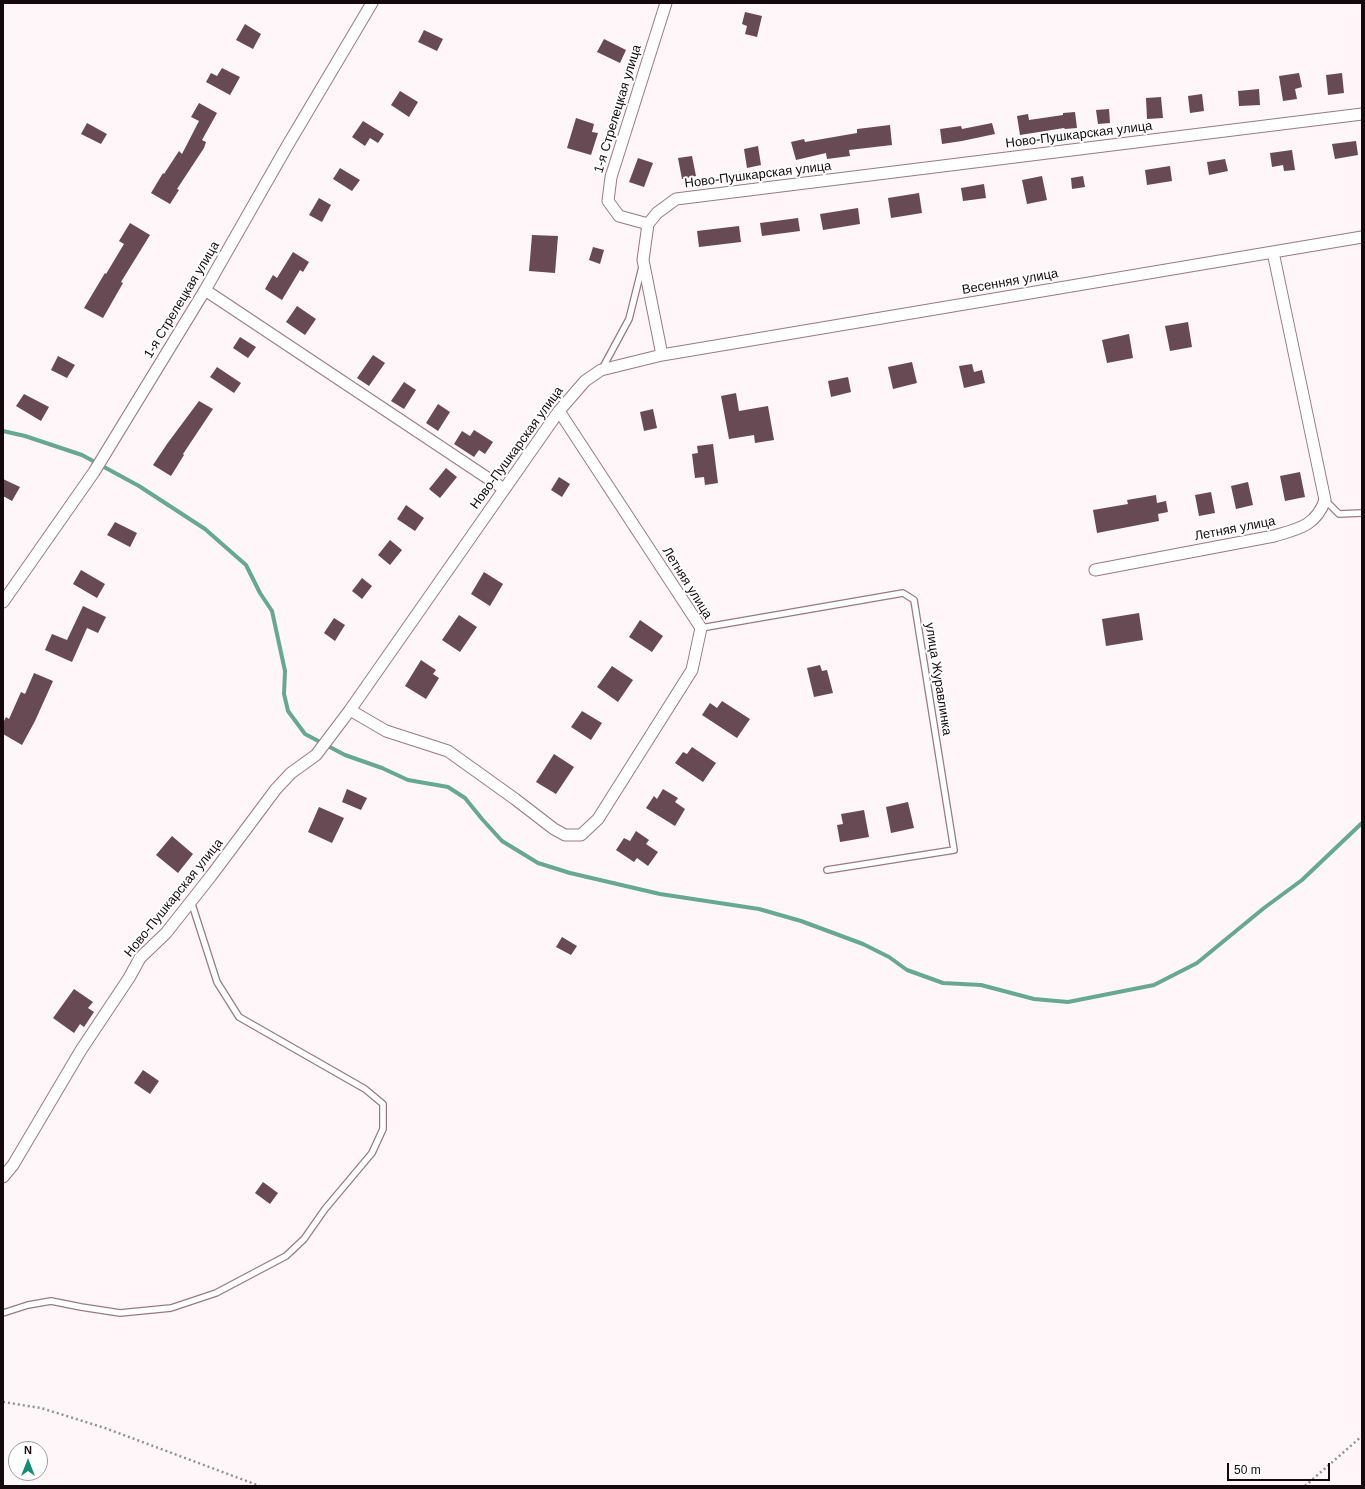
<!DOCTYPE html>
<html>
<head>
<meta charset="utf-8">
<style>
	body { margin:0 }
	#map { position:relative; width:1365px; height:1489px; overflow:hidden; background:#fef6f8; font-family:Helvetica,sans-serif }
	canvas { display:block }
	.frame { position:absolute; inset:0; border:4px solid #15090d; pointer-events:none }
	.north { position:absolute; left:8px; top:1441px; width:40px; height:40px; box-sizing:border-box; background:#fff; border:1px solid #a19d9e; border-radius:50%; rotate:0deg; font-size:11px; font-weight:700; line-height:16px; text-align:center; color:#15090d }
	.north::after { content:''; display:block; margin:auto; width:14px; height:18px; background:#138e72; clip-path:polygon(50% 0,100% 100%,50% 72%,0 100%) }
	.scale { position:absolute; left:1227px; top:1463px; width:103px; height:18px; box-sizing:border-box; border:2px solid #15090d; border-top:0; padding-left:5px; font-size:12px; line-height:14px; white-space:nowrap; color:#15090d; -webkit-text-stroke:3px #fff; paint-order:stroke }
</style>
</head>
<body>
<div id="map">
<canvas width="1365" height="1489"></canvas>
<div class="frame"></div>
<div class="north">N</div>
<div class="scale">50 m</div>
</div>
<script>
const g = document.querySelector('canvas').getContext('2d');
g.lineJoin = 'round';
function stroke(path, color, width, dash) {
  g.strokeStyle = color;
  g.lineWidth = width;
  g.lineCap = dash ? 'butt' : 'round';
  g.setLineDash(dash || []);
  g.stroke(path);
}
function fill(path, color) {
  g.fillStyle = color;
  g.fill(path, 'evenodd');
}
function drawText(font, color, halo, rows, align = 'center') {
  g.font = font + ' Helvetica,sans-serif';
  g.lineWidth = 4;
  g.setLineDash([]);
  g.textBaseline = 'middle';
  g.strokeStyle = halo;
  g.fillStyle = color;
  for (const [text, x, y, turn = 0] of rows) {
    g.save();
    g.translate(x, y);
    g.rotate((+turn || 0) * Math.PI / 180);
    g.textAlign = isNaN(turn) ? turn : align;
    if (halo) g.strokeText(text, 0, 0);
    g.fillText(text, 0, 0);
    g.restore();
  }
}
const stream = new Path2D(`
	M 3,431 L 25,436 L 82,455 L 139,486 L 205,529 L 246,565 L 260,593 L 272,611 L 285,671 L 284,694 L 288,711 L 305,734 L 345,755 L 382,768 L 408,780 L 448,787 L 465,798 L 482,819 L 502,841 L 538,863 L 570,873 L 660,894 L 759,909 L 801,921 L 863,944 L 889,957 L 907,970 L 943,983 L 981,985 L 1034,999 L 1068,1002 L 1154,985 L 1197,963 L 1264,908 L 1302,880 L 1362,823`);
const building = new Path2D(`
	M 745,12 L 762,16 L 757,37 L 745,34 L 747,26 L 742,24 Z
	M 245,24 L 261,34 L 253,49 L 236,40 Z
	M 424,30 L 443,39 L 437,51 L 418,42 Z
	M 604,39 L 626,50 L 620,63 L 597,52 Z
	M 222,68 L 240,77 L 230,95 L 206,82 L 211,73 L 217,76 Z
	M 1299,73 L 1302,87 L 1295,89 L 1297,99 L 1283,101 L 1279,76 Z
	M 1342,73 L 1344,93 L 1328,95 L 1326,75 Z
	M 1259,89 L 1260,105 L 1239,106 L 1238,91 Z
	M 400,91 L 418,102 L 409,117 L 391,105 Z
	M 1202,94 L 1204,111 L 1190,113 L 1188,96 Z
	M 1161,97 L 1163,118 L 1147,119 L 1146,98 Z
	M 199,103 L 217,113 L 202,140 L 206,142 L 204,148 L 177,189 L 179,190 L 170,204 L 151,193 L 163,173 L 164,174 L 179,151 L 182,154 L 199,121 L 191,117 Z
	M 1109,109 L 1110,123 L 1098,124 L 1096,110 Z
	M 1075,112 L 1077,128 L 1065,129 L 1064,128 L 1020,135 L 1017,116 L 1028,114 L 1029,120 L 1063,115 L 1063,113 Z
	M 576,118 L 594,124 L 592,132 L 598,133 L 591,155 L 567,148 Z
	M 363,121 L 384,134 L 378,143 L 370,138 L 365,146 L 352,137 Z
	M 87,123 L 107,134 L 101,144 L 81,134 Z
	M 992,123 L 995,134 L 962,141 L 942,144 L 940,129 L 961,126 L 962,129 Z
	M 890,125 L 892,145 L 849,150 L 850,156 L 827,159 L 826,153 L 796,160 L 791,142 L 804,139 L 805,142 L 857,133 L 857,129 Z
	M 1356,141 L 1358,155 L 1335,159 L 1332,144 Z
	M 758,146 L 761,165 L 747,168 L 744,149 Z
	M 1292,150 L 1295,170 L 1284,171 L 1283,165 L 1272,167 L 1270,153 Z
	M 692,156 L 696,176 L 682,179 L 678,158 Z
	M 638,158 L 653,163 L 644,187 L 629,182 Z
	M 1225,159 L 1228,171 L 1209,175 L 1207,162 Z
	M 1170,166 L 1172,181 L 1147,185 L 1145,170 Z
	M 340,168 L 360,180 L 352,191 L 333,179 Z
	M 1042,176 L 1047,200 L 1027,204 L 1022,180 Z
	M 1083,176 L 1085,187 L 1072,189 L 1071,178 Z
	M 984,184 L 986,198 L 963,201 L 961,188 Z
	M 919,193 L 922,213 L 891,218 L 888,198 Z
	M 319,198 L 331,205 L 322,222 L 309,215 Z
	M 858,208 L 860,224 L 823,230 L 820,214 Z
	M 798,218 L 800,231 L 762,236 L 760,223 Z
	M 130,223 L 150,235 L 121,282 L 123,283 L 103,318 L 84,308 L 105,273 L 106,274 L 124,244 L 119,241 Z
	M 739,226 L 741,242 L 699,247 L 697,231 Z
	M 532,235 L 558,236 L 555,273 L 529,271 Z
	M 593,247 L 604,250 L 600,264 L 589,260 Z
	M 293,252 L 309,262 L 303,272 L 300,270 L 282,300 L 265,289 L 273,275 L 277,278 Z
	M 297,306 L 316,319 L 305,335 L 286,322 Z
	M 1188,322 L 1192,347 L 1170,351 L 1165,326 Z
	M 1129,334 L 1133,358 L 1107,363 L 1102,340 Z
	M 240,337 L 256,347 L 248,358 L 233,348 Z
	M 373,355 L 385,363 L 369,386 L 357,378 Z
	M 58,356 L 75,365 L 67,378 L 51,370 Z
	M 912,362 L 917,383 L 893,389 L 888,367 Z
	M 972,364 L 974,372 L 982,370 L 985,383 L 964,388 L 959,366 Z
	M 217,367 L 241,383 L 234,393 L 210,377 Z
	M 848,377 L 851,392 L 831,397 L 828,381 Z
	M 404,382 L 416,390 L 404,409 L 391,401 Z
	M 736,393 L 739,411 L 768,406 L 774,440 L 755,443 L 754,435 L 729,439 L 721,396 Z
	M 24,394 L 49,407 L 41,421 L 16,406 Z
	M 199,401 L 213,409 L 183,454 L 184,455 L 171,476 L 153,465 L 167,444 Z
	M 438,404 L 450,412 L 438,431 L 426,423 Z
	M 653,409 L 657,428 L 644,431 L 640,412 Z
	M 474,430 L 493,442 L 485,454 L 479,450 L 474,457 L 454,444 L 462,431 L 470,436 Z
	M 713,444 L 718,483 L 705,485 L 704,477 L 695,478 L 692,454 L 698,453 L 697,446 Z
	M 446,468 L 457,477 L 440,498 L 429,489 Z
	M 1300,472 L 1305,497 L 1285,501 L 1280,476 Z
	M 559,477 L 570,484 L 562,497 L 551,490 Z
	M 3,479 L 20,487 L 12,501 L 3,496 Z
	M 1248,482 L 1253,505 L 1236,509 L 1231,486 Z
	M 1211,492 L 1215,513 L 1199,516 L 1195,495 Z
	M 1156,495 L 1157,503 L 1166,501 L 1168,512 L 1158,514 L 1159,521 L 1097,533 L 1093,510 L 1128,504 L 1127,500 Z
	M 406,505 L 424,518 L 415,531 L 397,519 Z
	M 115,522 L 137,533 L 130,547 L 107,535 Z
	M 390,540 L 402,550 L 390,565 L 378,555 Z
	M 81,570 L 105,584 L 97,598 L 73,584 Z
	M 484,572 L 503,584 L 490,606 L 471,594 Z
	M 362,578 L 372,586 L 362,599 L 352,591 Z
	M 83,606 L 106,617 L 98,633 L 87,628 L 72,662 L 45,650 L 52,634 L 67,640 Z
	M 1139,613 L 1143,640 L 1106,646 L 1102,619 Z
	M 459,615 L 477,627 L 460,652 L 442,640 Z
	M 334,618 L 345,625 L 335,641 L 324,633 Z
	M 640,620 L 663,636 L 652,652 L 629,637 Z
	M 421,660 L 436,670 L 433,674 L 439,678 L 426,699 L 405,686 Z
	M 820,665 L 822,671 L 827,670 L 833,693 L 814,697 L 807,668 Z
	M 612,666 L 633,680 L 618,702 L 597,687 Z
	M 34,673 L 53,681 L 35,721 L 22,745 L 3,734 L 3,723 L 6,717 L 9,719 L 21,692 L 25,694 Z
	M 722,701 L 750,719 L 737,738 L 702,715 L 710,703 L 717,708 Z
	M 582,711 L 602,723 L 591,740 L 571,727 Z
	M 692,747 L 716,763 L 703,782 L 675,763 L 683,752 L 687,754 Z
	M 554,754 L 574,767 L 556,794 L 536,782 Z
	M 347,789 L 367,798 L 361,810 L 342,802 Z
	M 663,789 L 678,798 L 675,802 L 685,809 L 675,826 L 646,808 L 654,796 L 657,799 Z
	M 908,802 L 914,828 L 891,833 L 886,807 Z
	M 319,807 L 344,818 L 332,843 L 308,832 Z
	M 864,810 L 869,837 L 840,842 L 837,825 L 843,824 L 841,814 Z
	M 636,831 L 649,840 L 646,844 L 658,852 L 648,866 L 637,858 L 634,862 L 616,850 L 624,838 L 630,841 Z
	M 172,836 L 193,854 L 178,873 L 156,855 Z
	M 562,937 L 577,946 L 571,955 L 556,947 Z
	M 74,989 L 93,1002 L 88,1008 L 94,1012 L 84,1027 L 80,1024 L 74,1033 L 53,1018 Z
	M 143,1070 L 159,1081 L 150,1094 L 134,1083 Z
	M 263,1182 L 278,1193 L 270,1204 L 255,1193 Z`);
const path = new Path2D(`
	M 3,1402 L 41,1408 L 105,1428 L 260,1486
	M 1305,1486 L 1362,1436`);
const lane = new Path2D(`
	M 602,369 L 629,319 L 642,267
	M 1325,500 L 1339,514 L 1362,513
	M 701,628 L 903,593 L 914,600 L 954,850 L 827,870
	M 3,1313 L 28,1305 L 51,1301 L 81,1307 L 120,1313 L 171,1308 L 216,1293 L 286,1256 L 304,1239 L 325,1209 L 372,1153 L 383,1129 L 383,1104 L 365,1089 L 239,1017 L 217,982 L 191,901`);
const street = new Path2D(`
	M 648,224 L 619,216 L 608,201 L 611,177 L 666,3
	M 205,290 L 504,489
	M 662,355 L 643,260 L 648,224 L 657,213 L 676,199 L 1362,114
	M 1095,570 L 1274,536 C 1298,529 1316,526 1325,500 L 1273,252
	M 3,602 L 94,472 L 205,290 L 286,148 L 372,3
	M 350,710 L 386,731 L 448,751 L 515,799 L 554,829 L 565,835 L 581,835 L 598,819 L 692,670 L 701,628 L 559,411
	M 3,1177 L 13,1165 L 81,1050 L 129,978 L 140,958 L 166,933 L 211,876 L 276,789 L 291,773 L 316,755 L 350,710 L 559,411 L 585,381 L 601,370 L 662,355 L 1362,237`);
const streetNames = [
	["1-я Стрелецкая улица",618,109,-73],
	["Ново-Пушкарская улица",1079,135,-7],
	["Ново-Пушкарская улица",758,175,-7],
	["Весенняя улица",1010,282,-10],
	["1-я Стрелецкая улица",182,300,-59],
	["Ново-Пушкарская улица",517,448,-54],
	["Летняя улица",1235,529,-11],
	["Летняя улица",687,583,58],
	["улица Журавлинка",938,679,81],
	["Ново-Пушкарская улица",174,898,-51]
];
stroke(stream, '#67a893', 4);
fill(building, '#674a53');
stroke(lane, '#997a83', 8);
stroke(street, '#997a83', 13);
stroke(path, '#988e91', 2.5, [2, 3]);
stroke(lane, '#fff', 5.5);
stroke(street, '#fff', 11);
drawText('13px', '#15090d', '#fff', streetNames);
</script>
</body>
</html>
